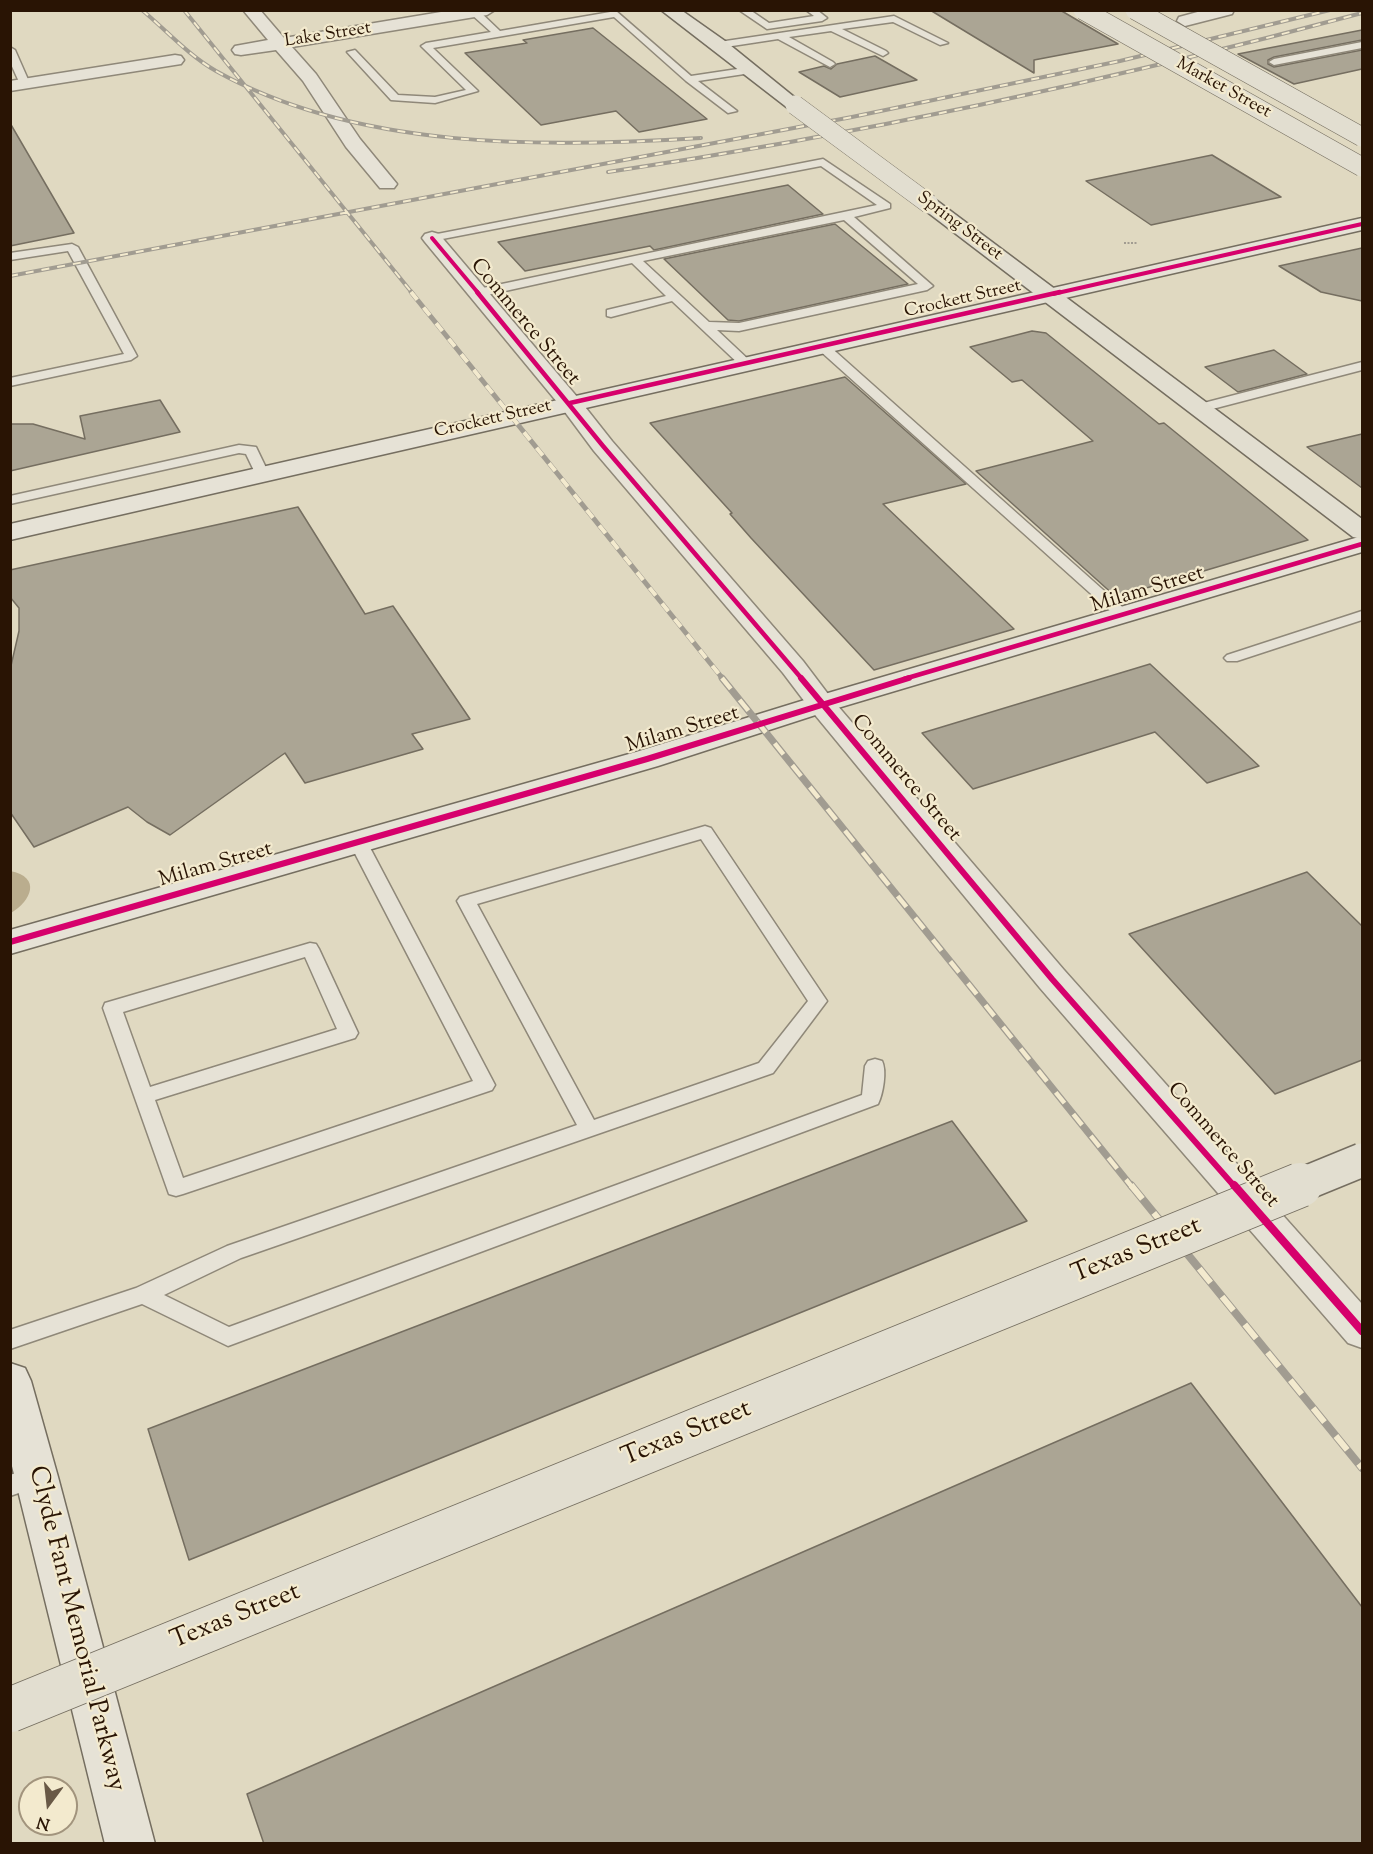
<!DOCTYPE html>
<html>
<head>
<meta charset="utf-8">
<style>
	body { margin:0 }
	#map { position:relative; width:1373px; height:1854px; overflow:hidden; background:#e0d9c1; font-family:"Sorts Mill Goudy",serif }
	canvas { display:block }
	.frame { position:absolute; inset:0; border:12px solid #291404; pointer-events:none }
	.north { position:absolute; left:18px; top:1776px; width:60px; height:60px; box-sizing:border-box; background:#f3eace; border:2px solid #a2947d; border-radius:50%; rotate:195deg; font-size:16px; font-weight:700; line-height:24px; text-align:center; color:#291404 }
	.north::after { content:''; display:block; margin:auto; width:21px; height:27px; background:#695946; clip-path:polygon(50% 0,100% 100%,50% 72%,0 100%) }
</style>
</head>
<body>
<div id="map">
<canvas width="1373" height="1854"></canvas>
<div class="frame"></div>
<div class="north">N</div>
</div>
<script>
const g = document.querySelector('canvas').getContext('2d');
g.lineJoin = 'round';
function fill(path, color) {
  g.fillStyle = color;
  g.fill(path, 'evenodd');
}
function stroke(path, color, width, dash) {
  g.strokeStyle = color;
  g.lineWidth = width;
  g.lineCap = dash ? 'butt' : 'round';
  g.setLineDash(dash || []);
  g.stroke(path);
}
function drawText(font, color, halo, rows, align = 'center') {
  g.font = font + ' "Sorts Mill Goudy",serif';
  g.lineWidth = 4.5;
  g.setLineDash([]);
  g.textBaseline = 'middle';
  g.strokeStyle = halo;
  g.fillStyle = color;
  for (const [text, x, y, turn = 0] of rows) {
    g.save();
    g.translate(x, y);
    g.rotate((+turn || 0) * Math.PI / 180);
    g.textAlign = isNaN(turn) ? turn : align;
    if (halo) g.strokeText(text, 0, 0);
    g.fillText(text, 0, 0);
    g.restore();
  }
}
const water = new Path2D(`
	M 10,871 C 42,877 31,901 11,913 Z`);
const building = new Path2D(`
	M 930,10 L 1060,10 L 1118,44 L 1034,60 L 1034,73 Z
	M 593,28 L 707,119 L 639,132 L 616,111 L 541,125 L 465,53 L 527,43 L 523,40 Z
	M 1362,30 L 1362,40 L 1274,57 L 1268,60 L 1268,64 L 1274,67 L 1362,50 L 1362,69 L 1294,84 L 1238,54 Z
	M 875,56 L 917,80 L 840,97 L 799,72 L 824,66 L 831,69 L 837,64 Z
	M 10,123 L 74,233 L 10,246 Z
	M 1212,155 L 1281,197 L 1151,225 L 1086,181 Z
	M 788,185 L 823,214 L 654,250 L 650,246 L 525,271 L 498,242 Z
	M 835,224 L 908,284 L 739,321 L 728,320 L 664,259 Z
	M 1362,248 L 1362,301 L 1321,292 L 1279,266 Z
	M 1032,331 L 1046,333 L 1159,424 L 1164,423 L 1308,540 L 1116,597 L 976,471 L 1093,441 L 1022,380 L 1012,382 L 970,347 Z
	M 1274,350 L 1307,374 L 1238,392 L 1205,367 Z
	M 845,377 L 966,484 L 883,504 L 1014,629 L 874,670 L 751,538 L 730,514 L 732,513 L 650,423 Z
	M 160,400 L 180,432 L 10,471 L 10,424 L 33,424 L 85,439 L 80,416 Z
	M 1362,434 L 1362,488 L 1307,447 Z
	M 298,507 L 365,614 L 393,606 L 470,719 L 412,734 L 423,749 L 305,783 L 285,753 L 170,835 L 147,822 L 128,807 L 34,847 L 10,812 L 10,670 L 19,631 L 19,608 L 10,597 L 10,570 Z
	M 1150,664 L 1259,766 L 1207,783 L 1155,732 L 973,789 L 922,733 Z
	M 1307,872 L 1362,926 L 1362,1060 L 1275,1094 L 1129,934 Z
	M 952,1121 L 1027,1221 L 189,1560 L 148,1429 Z
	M 1191,1383 L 1362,1607 L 1362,1844 L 264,1844 L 247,1794 Z`);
const path = new Path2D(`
	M 1124,243 L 1137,243`);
const lane = new Path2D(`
	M 470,10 L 478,10 L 500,31 L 616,11 L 691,76 L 751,67 L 756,70 L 751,73 L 698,81 L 737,111 L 728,113 L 686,81 L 614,17 L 433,48 L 478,91 L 435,103 L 391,100 L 347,52 L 355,50 L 398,95 L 435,97 L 466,90 L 421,46 L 426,43 L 491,32 L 471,14 Z
	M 739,10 L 750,10 L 769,23 L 814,16 L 806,10 L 817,10 L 827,18 L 822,21 L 767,29 Z
	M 894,16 L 948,43 L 940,45 L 893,22 L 842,29 L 886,51 L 888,53 L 883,56 L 831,31 L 789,37 L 833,62 L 835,64 L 830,67 L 778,39 L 719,48 L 714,45 L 719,42 Z
	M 1362,42 L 1362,48 L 1274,65 L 1269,62 L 1274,59 Z
	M 10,47 L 15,50 L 30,84 L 28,86 L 20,84 L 10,62 Z
	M 823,159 L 890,204 L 890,208 L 854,217 L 933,286 L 927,290 L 739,331 L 717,330 L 750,361 L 752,364 L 746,368 L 742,367 L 672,301 L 611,317 L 607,316 L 607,310 L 666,296 L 632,263 L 478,297 L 472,293 L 478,289 L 877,205 L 821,166 L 432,241 L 426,238 L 432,235 ZM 844,220 L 918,284 L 739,323 L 709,322 L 643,261 Z
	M 72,244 L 78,247 L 137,356 L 131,360 L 10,386 L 10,378 L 124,354 L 68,251 L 10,260 L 10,253 Z
	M 823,343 L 827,344 L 1129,613 L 1131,616 L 1129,619 L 1119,619 L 819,350 L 817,347 L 819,344 Z
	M 1362,362 L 1362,370 L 1197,413 L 1191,409 L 1192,406 Z
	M 239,445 L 256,447 L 269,474 L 267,477 L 257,477 L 246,454 L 239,453 L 10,504 L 10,496 Z
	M 1362,611 L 1362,620 L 1237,661 L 1227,661 L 1224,658 L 1227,655 Z
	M 705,826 L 711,828 L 827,1001 L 773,1073 L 241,1258 L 164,1295 L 229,1327 L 862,1095 L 865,1066 L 868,1061 L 875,1059 L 882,1061 C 887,1071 883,1094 878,1104 L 228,1346 L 142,1304 L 10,1349 L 10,1330 L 136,1288 L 227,1246 L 577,1125 L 457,901 L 460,897 ZM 701,839 L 808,1001 L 759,1063 L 594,1120 L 477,904 Z
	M 358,836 L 364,838 L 367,842 L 495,1085 L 492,1090 L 183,1194 L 176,1196 L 169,1194 L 103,1008 L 105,1003 L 310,943 L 316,944 L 319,949 L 358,1033 L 355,1038 L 155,1100 L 183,1178 L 473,1081 L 349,842 L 352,838 ZM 305,957 L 337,1029 L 150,1087 L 123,1012 Z
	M 37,1466 L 45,1470 L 49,1477 L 45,1484 L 10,1496 L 10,1475 Z`);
const street = new Path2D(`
	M 243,10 L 260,10 L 284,38 L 453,10 L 495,10 L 487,15 L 292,47 L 316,74 L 360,139 L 397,184 L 394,188 L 380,188 L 346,147 L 303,81 L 276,50 L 241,55 L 235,54 L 232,50 L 235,46 L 268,40 Z
	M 1205,10 L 1234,10 L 1232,14 L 1185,26 L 1177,21 L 1179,17 Z
	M 175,55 L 181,56 L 184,60 L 181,64 L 10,91 L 10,81 Z
	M 432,232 L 439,234 L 578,398 L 612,441 L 803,661 L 831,698 L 1064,970 L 1362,1304 L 1362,1348 L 1348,1343 L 1040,988 L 811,710 L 783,673 L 594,451 L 562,408 L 425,242 L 422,238 L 425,234 Z`);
const secondary = new Path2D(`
	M 1362,218 L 1362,230 L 10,540 L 10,524 Z
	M 1362,536 L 1362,552 L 831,710 L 658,766 L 10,954 L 10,930 L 636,752 L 811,698 Z
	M 10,1363 L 25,1368 L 31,1381 L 58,1477 L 155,1844 L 105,1844 L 10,1458 Z`);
const primary = new Path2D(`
	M 661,10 L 681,10 L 725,41 L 804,105 L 801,109 L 789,109 Z
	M 929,198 L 936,200 L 1362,519 L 1362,539 L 1353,537 L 922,208 L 919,204 L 922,200 Z`);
const railFar3 = new Path2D(`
	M 142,10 C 166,30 188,55 216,71 C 357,150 544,148 701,138
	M 184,10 L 413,294
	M 608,172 C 863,134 1113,80 1362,13
	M 10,276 L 852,117 L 1120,61 L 1330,10`);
const railFar2 = new Path2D(`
	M 411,292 L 723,679`);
const railFar1 = new Path2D(`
	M 722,678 L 1132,1187`);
const rail = new Path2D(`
	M 1131,1185 L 1362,1468`);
const primaryBridgeFar2 = new Path2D(`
	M 1083,10 L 1362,167
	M 1135,10 L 1362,137
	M 795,105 L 929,204`);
const primaryBridgeFar1 = new Path2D(`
	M 1296,1187 L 1362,1160`);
const primaryBridge = new Path2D(`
	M 10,1710 L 1300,1185`);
const cyclewayFar3 = new Path2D(`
	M 432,238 L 479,294
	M 1053,294 L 1362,224`);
const cyclewayFar2 = new Path2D(`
	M 477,292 L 603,446 L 802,679
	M 570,403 L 1060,292
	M 904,679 L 1362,544`);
const cyclewayFar1 = new Path2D(`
	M 801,678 L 1052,979 L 1235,1187
	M 10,942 L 647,759 L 909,678`);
const cycleway = new Path2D(`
	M 1234,1185 L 1362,1331`);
const farStreetnames = [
	["Lake Street",328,36,-9],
	["Market Street",1223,89,29],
	["Spring Street",959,227,37],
	["Crockett Street",963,300,-13],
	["Crockett Street",493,420,-13]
];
const streetNames = [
	["Commerce Street",524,323,50],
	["Milam Street",1148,591,-17],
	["Milam Street",683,731,-17],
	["Commerce Street",905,779,50],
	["Milam Street",216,866,-16],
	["Commerce Street",1222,1146,49]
];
const nearStreetnames = [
	["Texas Street",1137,1252,-22],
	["Texas Street",687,1435,-22],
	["Texas Street",236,1618,-22],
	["Clyde Fant Memorial Parkway",75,1629,76]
];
fill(water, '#baad8e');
fill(building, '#aba594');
stroke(building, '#756e60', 1.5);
stroke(lane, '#8f8879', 3);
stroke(street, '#8f8879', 3);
stroke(secondary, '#756e60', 3);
stroke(primary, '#756e60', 3);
stroke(path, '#a19c91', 2, [2, 1.5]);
fill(lane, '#e6e2d6');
fill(street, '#e6e2d6');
fill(secondary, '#e6e2d6');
fill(primary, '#e2ded0');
stroke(railFar3, '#a19c91', 4);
stroke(railFar2, '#a19c91', 5);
stroke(railFar1, '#a19c91', 7);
stroke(rail, '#a19c91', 8);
stroke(railFar3, '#f3eace', 2, [8]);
stroke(railFar2, '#f3eace', 4, [10]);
stroke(railFar1, '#f3eace', 4.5, [14]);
stroke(rail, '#f3eace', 6, [18]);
stroke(primaryBridgeFar2, '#756e60', 20, []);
stroke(primaryBridgeFar1, '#756e60', 36, []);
stroke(primaryBridge, '#756e60', 46, []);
stroke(primaryBridgeFar2, '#e2ded0', 19);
stroke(primaryBridgeFar1, '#e2ded0', 33);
stroke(primaryBridge, '#e2ded0', 44);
stroke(cyclewayFar3, '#d6006c', 4);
stroke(cyclewayFar2, '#d6006c', 4.5);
stroke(cyclewayFar1, '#d6006c', 6);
stroke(cycleway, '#d6006c', 8);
drawText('18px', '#291404', '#f3eace', farStreetnames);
drawText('21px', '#291404', '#f3eace', streetNames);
drawText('26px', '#291404', '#f3eace', nearStreetnames);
</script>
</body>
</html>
